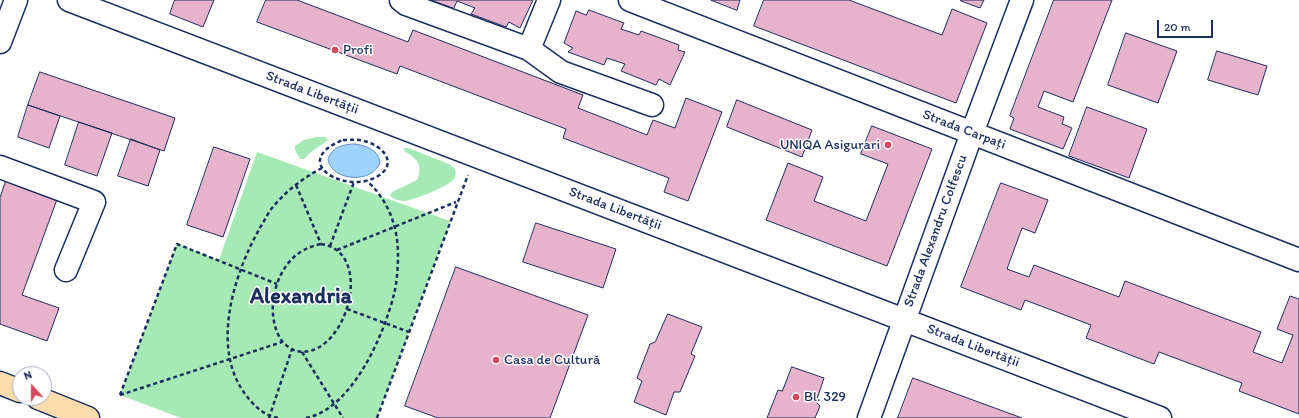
<!DOCTYPE html>
<html>
<head>
<meta charset="utf-8">
<style>
	body { margin:0 }
	#map { position:relative; width:1299px; height:418px; overflow:hidden; background:#fff; font-family:Itim,sans-serif }
	canvas { display:block }
	.north { position:absolute; left:12px; top:366px; width:40px; height:40px; box-sizing:border-box; background:#fff; border:1px solid #a4acbf; border-radius:50%; rotate:339deg; font-size:11px; font-weight:700; line-height:16px; text-align:center; color:#1b2f5e }
	.north::after { content:''; display:block; margin:auto; width:14px; height:18px; background:#d1495b; clip-path:polygon(50% 0,100% 100%,50% 72%,0 100%) }
	.scale { position:absolute; left:1157px; top:20px; width:56px; height:18px; box-sizing:border-box; border:2px solid #1b2f5e; border-top:0; padding-left:5px; font-size:12px; line-height:14px; white-space:nowrap; color:#1b2f5e; -webkit-text-stroke:3px #fff; paint-order:stroke }
</style>
</head>
<body>
<div id="map">
<canvas width="1299" height="418"></canvas>
<div class="north">N</div>
<div class="scale">20 m</div>
</div>
<script>
const g = document.querySelector('canvas').getContext('2d');
g.lineJoin = 'round';
function fill(path, color) {
  g.fillStyle = color;
  g.fill(path, 'evenodd');
}
function stroke(path, color, width, dash) {
  g.strokeStyle = color;
  g.lineWidth = width;
  g.lineCap = dash ? 'butt' : 'round';
  g.setLineDash(dash || []);
  g.stroke(path);
}
function drawText(font, color, halo, rows, align = 'center') {
  g.font = font + ' Itim,sans-serif';
  g.lineWidth = 3;
  g.setLineDash([]);
  g.textBaseline = 'middle';
  g.strokeStyle = halo;
  g.fillStyle = color;
  for (const [text, x, y, turn = 0] of rows) {
    g.save();
    g.translate(x, y);
    g.rotate((+turn || 0) * Math.PI / 180);
    g.textAlign = isNaN(turn) ? turn : align;
    if (halo) g.strokeText(text, 0, 0);
    g.fillText(text, 0, 0);
    g.restore();
  }
}
const green = new Path2D(`
	M 316,137 L 326,137 L 328,140 L 311,152 L 304,159 L 300,159 L 295,150 L 295,146 L 304,140 Z
	M 404,148 L 408,148 L 449,164 L 455,169 C 456,174 456,178 452,181 C 447,187 413,200 405,201 C 399,201 394,199 390,196 L 392,192 L 417,180 C 421,171 421,163 412,156 C 410,154 407,153 404,151 Z
	M 257,152 L 450,221 L 377,418 L 181,418 L 120,395 L 177,244 L 219,260 Z`);
const water = new Path2D(`
	M 355,144 C 366,146 378,149 380,162 C 374,184 331,182 328,159 C 332,147 343,144 355,144 Z`);
const building = new Path2D(`
	M 175,0 L 214,0 L 203,27 L 170,14 Z
	M 266,0 L 297,0 L 408,42 L 413,30 L 583,95 L 578,108 L 647,135 L 653,120 L 675,128 L 686,98 L 722,112 L 688,201 L 664,192 L 669,178 L 563,138 L 566,129 L 400,66 L 397,74 L 257,22 Z
	M 431,0 L 533,0 L 520,28 L 509,22 L 506,27 L 471,14 L 475,8 L 457,1 L 454,8 Z
	M 711,0 L 740,0 L 737,10 Z
	M 764,0 L 849,0 L 942,35 L 952,9 L 987,23 L 956,103 L 754,26 Z
	M 961,0 L 984,0 L 980,8 L 961,1 Z
	M 1054,0 L 1112,0 L 1073,102 L 1044,91 L 1038,107 L 1064,117 L 1062,124 L 1072,128 L 1063,149 L 1010,129 L 1014,118 L 1010,116 Z
	M 589,10 L 624,23 L 621,29 L 639,35 L 641,31 L 679,45 L 678,50 L 685,52 L 670,85 L 659,79 L 656,85 L 621,71 L 625,64 L 607,58 L 604,65 L 568,52 L 573,48 L 564,43 L 576,11 L 586,15 Z
	M 1126,33 L 1177,51 L 1158,103 L 1108,85 Z
	M 1217,51 L 1267,66 L 1258,95 L 1208,80 Z
	M 40,72 L 175,118 L 164,151 L 28,105 Z
	M 737,100 L 812,130 L 802,157 L 727,127 Z
	M 28,105 L 60,116 L 49,148 L 18,137 Z
	M 1087,107 L 1147,129 L 1129,178 L 1069,156 Z
	M 79,122 L 112,133 L 97,176 L 65,165 Z
	M 872,126 L 932,149 L 887,266 L 766,220 L 788,163 L 823,177 L 814,201 L 866,221 L 888,164 L 861,154 Z
	M 131,139 L 160,150 L 148,186 L 118,176 Z
	M 214,147 L 250,159 L 223,237 L 187,225 Z
	M 8,175 L 59,194 L 22,295 L 59,308 L 47,341 L 0,324 L 0,198 Z
	M 1001,183 L 1048,200 L 1035,233 L 1022,228 L 1007,269 L 1029,277 L 1034,265 L 1119,297 L 1125,281 L 1261,332 L 1253,352 L 1282,363 L 1293,335 L 1277,329 L 1290,296 L 1299,299 L 1299,414 L 1239,391 L 1242,383 L 1159,352 L 1154,364 L 1086,338 L 1091,325 L 1025,300 L 1021,310 L 961,287 Z
	M 536,223 L 616,249 L 603,288 L 523,262 Z
	M 456,267 L 588,315 L 550,418 L 438,418 L 405,406 Z
	M 668,314 L 702,327 L 691,354 L 695,356 L 680,392 L 674,392 L 666,415 L 634,402 L 642,381 L 637,378 L 650,344 L 655,342 Z
	M 792,367 L 824,378 L 816,402 L 820,406 L 815,418 L 767,418 L 778,390 L 782,391 Z
	M 913,378 L 1022,418 L 898,418 Z`);
const path = new Path2D(`
	M 343,140 C 350,140 357,139 364,141 C 382,145 399,163 378,176 C 347,196 287,162 343,140 Z
	M 296,185 L 321,244
	M 321,244 C 326,245 331,246 335,249 C 371,272 340,361 296,351 C 291,349 285,345 282,341 C 265,317 273,276 294,257 C 302,250 311,246 321,244 Z
	M 330,246 L 354,182
	M 337,250 L 456,202
	M 347,309 L 409,332
	M 302,352 L 343,418
	M 120,395 L 177,244 L 277,284
	M 120,395 L 282,342
	M 269,418 L 292,349
	M 278,418 C 262,415 252,404 243,391 C 211,344 235,271 261,226 C 265,220 268,213 272,208 C 286,191 303,178 322,168
	M 306,418 C 352,409 384,335 394,294 C 397,283 398,266 398,255 C 398,226 388,200 367,181
	M 377,418 L 468,175`);
const minor = new Path2D(`
	M 69,0 L 1160,418
	M 401,0 L 406,4 L 529,49 L 561,72 L 652,105
	M 630,0 L 1299,260
	M 0,42 L 16,0
	M 529,49 L 549,0
	M 0,167 L 94,202 L 66,270
	M 869,418 L 972,133 L 1022,0`);
const major = new Path2D(`
	M 0,383 L 20,391
	M 38,398 L 88,418`);
const markers = [
	[335,50,4,"#d1495b"],
	[888,145,4,"#d1495b"],
	[496,360,4,"#d1495b"],
	[796,397,4,"#d1495b"]
];
const poiNames = [
	["Profi",343,50],
	["UNIQA Asigurari",880,145,"right"],
	["Casa de Cultură",504,360],
	["Bl. 329",804,397]
];
const streetNames = [
	["Strada Libertății",312,93,21],
	["Strada Carpați",964,130,21],
	["Strada Libertății",615,209,21],
	["Strada Alexandru Colfescu",936,231,-70],
	["Strada Libertății",973,346,21]
];
const townNames = [
	["Alexandria",301,297]
];
fill(green, '#a5e9b4');
fill(water, '#9dd3fc');
stroke(water, '#6991bd', 1);
fill(building, '#e7b2cb');
stroke(building, '#1b2f5e', 1);
stroke(minor, '#1b2f5e', 25);
stroke(major, '#1b2f5e', 25);
stroke(path, '#1b2f5e', 2.5, [4, 3]);
stroke(minor, '#fff', 22);
stroke(major, '#fbddab', 22);
for (const [x, y, r, color] of markers) {
  const dot = new Path2D();
  dot.arc(x, y, r, 0, 2 * Math.PI);
  g.fillStyle = color;
  g.fill(dot);
  stroke(dot, '#fff', 1.5);
}
drawText('14px', '#1b2f5e', '#fff', poiNames, 'left');
drawText('14px', '#1b2f5e', '#fff', streetNames);
drawText('bold 22px', '#1b2f5e', '#fff', townNames);
</script>
</body>
</html>
